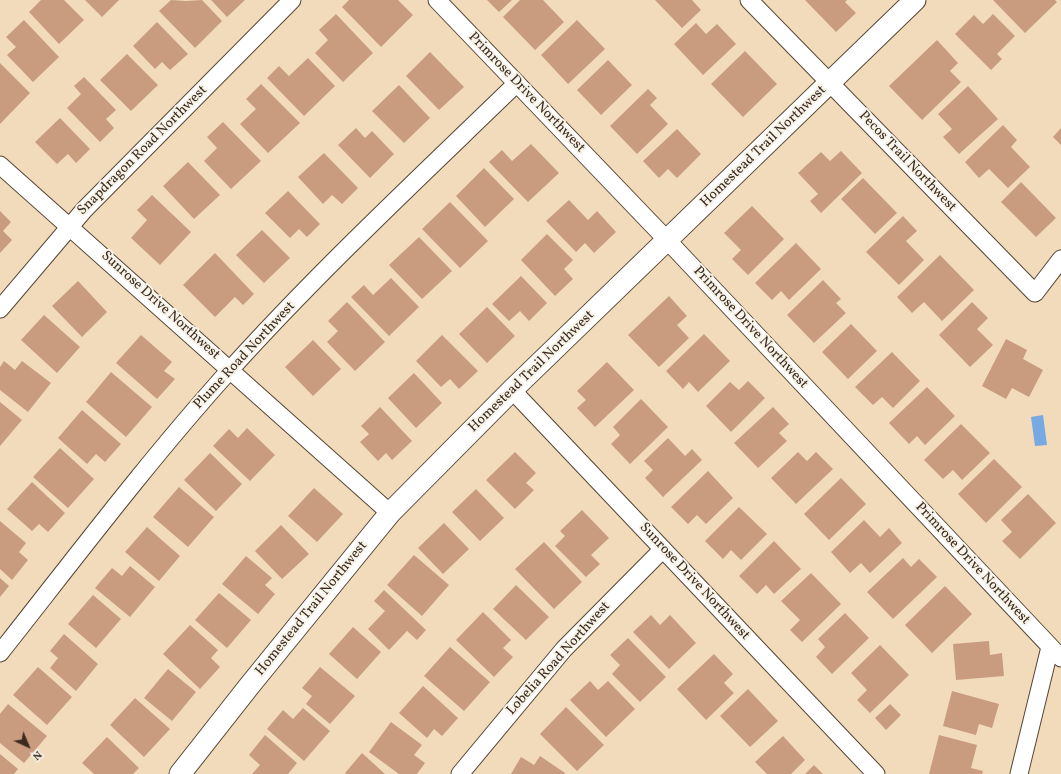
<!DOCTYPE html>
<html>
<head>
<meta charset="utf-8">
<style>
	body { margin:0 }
	#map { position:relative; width:1061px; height:774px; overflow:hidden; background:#f1dbba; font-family:Vollkorn,serif }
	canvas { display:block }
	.north { position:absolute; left:8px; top:726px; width:40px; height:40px; -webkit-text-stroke:3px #f7f3e8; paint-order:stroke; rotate:136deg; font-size:11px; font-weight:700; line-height:16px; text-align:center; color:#3b2a1e }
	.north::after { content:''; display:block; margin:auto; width:14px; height:18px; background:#3b2a1e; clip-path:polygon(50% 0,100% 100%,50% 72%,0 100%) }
</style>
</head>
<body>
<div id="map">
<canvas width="1061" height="774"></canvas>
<div class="north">N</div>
</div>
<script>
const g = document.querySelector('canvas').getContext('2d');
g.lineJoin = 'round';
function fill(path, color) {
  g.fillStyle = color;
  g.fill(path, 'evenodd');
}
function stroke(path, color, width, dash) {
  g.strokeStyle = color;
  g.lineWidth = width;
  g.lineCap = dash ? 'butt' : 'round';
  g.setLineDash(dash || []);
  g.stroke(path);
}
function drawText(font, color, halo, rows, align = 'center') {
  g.font = font + ' Vollkorn,serif';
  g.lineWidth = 4;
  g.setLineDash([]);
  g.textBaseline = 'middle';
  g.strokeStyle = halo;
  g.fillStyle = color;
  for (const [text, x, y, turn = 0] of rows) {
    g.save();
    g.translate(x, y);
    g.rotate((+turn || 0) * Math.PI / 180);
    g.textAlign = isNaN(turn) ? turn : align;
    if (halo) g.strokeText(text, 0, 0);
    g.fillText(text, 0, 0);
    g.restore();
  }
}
const water = new Path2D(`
	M 1043,415 L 1047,445 L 1035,446 L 1031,417 Z`);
const building = new Path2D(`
	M 41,0 L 64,0 L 84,20 L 59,44 L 29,12 Z
	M 85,0 L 119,0 L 102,17 Z
	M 171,0 L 186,1 L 202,0 L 222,21 L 195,48 L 159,11 Z
	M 211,0 L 245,0 L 227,17 Z
	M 349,0 L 398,0 L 413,15 L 381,47 L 342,7 Z
	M 487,0 L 512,0 L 499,12 Z
	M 520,0 L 543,0 L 564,22 L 535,50 L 503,17 Z
	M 655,0 L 692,0 L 701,10 L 682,28 Z
	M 805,0 L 847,0 L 845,2 L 856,13 L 836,32 Z
	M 993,0 L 1055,0 L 1057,2 L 1025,33 Z
	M 336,14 L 373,53 L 343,82 L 315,53 L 328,40 L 319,30 Z
	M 993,14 L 1015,36 L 997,54 L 1002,59 L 991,70 L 955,34 L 974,15 L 983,24 Z
	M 24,20 L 59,57 L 33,82 L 7,55 L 16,47 L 6,37 Z
	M 577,20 L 605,49 L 568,84 L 541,55 Z
	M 157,22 L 188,54 L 170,70 L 162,62 L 155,69 L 133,46 Z
	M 696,23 L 706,34 L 717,24 L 736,44 L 703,75 L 674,44 Z
	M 937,40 L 958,63 L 950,71 L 961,82 L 922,120 L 889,86 Z
	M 745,51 L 777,84 L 743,117 L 711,84 Z
	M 430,52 L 464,87 L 439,110 L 406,76 Z
	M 127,54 L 158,85 L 131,111 L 100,80 Z
	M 308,58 L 335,86 L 304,116 L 267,78 L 279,66 L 289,76 Z
	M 608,60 L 632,85 L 601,115 L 577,90 Z
	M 0,63 L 30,93 L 0,124 Z
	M 84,77 L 116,110 L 106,119 L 114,128 L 100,142 L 67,108 L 81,94 L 74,86 Z
	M 261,84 L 300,123 L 268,153 L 240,124 L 256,109 L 246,99 Z
	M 399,85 L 430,118 L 404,143 L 372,111 Z
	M 968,86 L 998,119 L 959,154 L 943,137 L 952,129 L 938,114 Z
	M 648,89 L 657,98 L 650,105 L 668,124 L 637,154 L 610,126 Z
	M 60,118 L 90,149 L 76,163 L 68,154 L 57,164 L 35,142 Z
	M 223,122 L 261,161 L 231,189 L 204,161 L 217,148 L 207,137 Z
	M 1003,125 L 1017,140 L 1011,147 L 1030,167 L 1008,188 L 989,169 L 979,178 L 965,162 Z
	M 356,128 L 365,138 L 372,131 L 394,154 L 370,178 L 338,145 Z
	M 1061,128 L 1061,145 L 1053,137 Z
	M 677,129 L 701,154 L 677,178 L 668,169 L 659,178 L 643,161 Z
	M 531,144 L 559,173 L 528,202 L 489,162 L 502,150 L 512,161 Z
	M 841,151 L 862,173 L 821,213 L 810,201 L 818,194 L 798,173 L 821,152 L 830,161 Z
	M 324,153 L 358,188 L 342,204 L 332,195 L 323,204 L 298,177 Z
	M 188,162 L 220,195 L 194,219 L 163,186 Z
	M 484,168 L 514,199 L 485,227 L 456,196 Z
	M 863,178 L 897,213 L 875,234 L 841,199 Z
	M 1021,182 L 1056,218 L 1036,237 L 1001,202 Z
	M 288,191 L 320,224 L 307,237 L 299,229 L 290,238 L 265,213 Z
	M 152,195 L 191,232 L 160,265 L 131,238 L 147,220 L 137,210 Z
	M 569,200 L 588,220 L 597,211 L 616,232 L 594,253 L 585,243 L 576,252 L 546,221 Z
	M 450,202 L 488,241 L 460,268 L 422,229 Z
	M 752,206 L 784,239 L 748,275 L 732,259 L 741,250 L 724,233 Z
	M 0,211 L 11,222 L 3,231 L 12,240 L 0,253 Z
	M 903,216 L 917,231 L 906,241 L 924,260 L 899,285 L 866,252 Z
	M 262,230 L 290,258 L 264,283 L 236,255 Z
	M 547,234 L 573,260 L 564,269 L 573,279 L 555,296 L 521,260 Z
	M 419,237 L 452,271 L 422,299 L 389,265 Z
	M 796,243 L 821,269 L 789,300 L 781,291 L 772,300 L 755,283 Z
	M 215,253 L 254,294 L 243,305 L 235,297 L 215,317 L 183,285 Z
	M 940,255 L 974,290 L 942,321 L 924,302 L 912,313 L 897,297 Z
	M 521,276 L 547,303 L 529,321 L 520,311 L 509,321 L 492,304 Z
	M 391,278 L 419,307 L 389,336 L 351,297 L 364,285 L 373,295 Z
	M 823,280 L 841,299 L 836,303 L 846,313 L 814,343 L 787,315 Z
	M 78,281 L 107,312 L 82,337 L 52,306 Z
	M 669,296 L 687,316 L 677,325 L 689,338 L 659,367 L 628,335 Z
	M 347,302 L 385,342 L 355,371 L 327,342 L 338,331 L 328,321 Z
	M 972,302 L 988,318 L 977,329 L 993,345 L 970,367 L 939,335 Z
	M 487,307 L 515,336 L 487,363 L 459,334 Z
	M 44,315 L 80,347 L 57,373 L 21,340 Z
	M 851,324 L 877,351 L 848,379 L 822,352 Z
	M 704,334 L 730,361 L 698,392 L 689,382 L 683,389 L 666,371 Z
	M 141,335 L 172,362 L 164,371 L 175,379 L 157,399 L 116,363 Z
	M 442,335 L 478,371 L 459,389 L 450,379 L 441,387 L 416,361 Z
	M 1006,339 L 1027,350 L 1023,359 L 1043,370 L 1029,397 L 1012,388 L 1006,399 L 982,386 Z
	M 313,340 L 341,369 L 313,396 L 285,367 Z
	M 892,352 L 920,381 L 893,408 L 882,397 L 873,405 L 855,387 Z
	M 4,361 L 15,370 L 22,361 L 51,383 L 28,412 L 0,390 L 0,367 Z
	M 607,362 L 634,390 L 595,427 L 577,408 L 586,400 L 577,391 Z
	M 111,372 L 152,407 L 126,437 L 86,402 Z
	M 414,373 L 442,403 L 416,428 L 388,398 Z
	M 748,381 L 765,398 L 731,432 L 706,406 L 730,382 L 739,390 Z
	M 927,387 L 955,416 L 925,445 L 917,436 L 909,444 L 889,423 Z
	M 641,399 L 668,427 L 630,464 L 611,444 L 620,435 L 613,427 Z
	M 0,402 L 22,420 L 0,446 Z
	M 380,407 L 412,441 L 392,460 L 386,453 L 378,461 L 360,442 L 369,434 L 361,426 Z
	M 773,407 L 789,424 L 779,433 L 787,441 L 758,468 L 734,443 Z
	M 82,410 L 121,444 L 105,462 L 96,454 L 87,464 L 58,438 Z
	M 961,424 L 990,453 L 962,480 L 953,470 L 943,479 L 924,460 Z
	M 247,428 L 275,455 L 250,481 L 213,446 L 229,429 L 238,438 Z
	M 668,438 L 685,456 L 692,449 L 702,460 L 663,497 L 645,478 L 653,470 L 644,461 Z
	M 60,448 L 94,479 L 68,508 L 33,477 Z
	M 515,452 L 536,473 L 526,483 L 534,490 L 515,509 L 486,480 Z
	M 798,452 L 807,461 L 816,452 L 833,469 L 796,504 L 771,478 Z
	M 210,453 L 242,484 L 216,511 L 184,480 Z
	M 994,459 L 1022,487 L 986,523 L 958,494 Z
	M 708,471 L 733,498 L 706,524 L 697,515 L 688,524 L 671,507 Z
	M 841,478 L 866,504 L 829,540 L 804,514 Z
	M 32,482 L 65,513 L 48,532 L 39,524 L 32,531 L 7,509 Z
	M 179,487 L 214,517 L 188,547 L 153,517 Z
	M 314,488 L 343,514 L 317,542 L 288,516 Z
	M 476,489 L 504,518 L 480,541 L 452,512 Z
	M 1028,494 L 1056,523 L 1020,559 L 1002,541 L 1012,532 L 1001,520 Z
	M 739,507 L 767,534 L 741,560 L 731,550 L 723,559 L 705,541 Z
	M 582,510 L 609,538 L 591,555 L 600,564 L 586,577 L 555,546 L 565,536 L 560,531 Z
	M 864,520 L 880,537 L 889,528 L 902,543 L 870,573 L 861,563 L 850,573 L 831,552 Z
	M 0,521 L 26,543 L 19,552 L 28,560 L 12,580 L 0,569 Z
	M 444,523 L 469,549 L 443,574 L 418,548 Z
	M 281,525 L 309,554 L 282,579 L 255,551 Z
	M 147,527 L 180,556 L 159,581 L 125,552 Z
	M 774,541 L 801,569 L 774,594 L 766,585 L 757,594 L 739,576 Z
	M 544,542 L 582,582 L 554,609 L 515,569 Z
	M 414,555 L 449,585 L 422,616 L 387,585 Z
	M 246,556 L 272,578 L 265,585 L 275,594 L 258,614 L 222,584 Z
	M 903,558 L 911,567 L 919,559 L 937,577 L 893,619 L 867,592 Z
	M 130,566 L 155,587 L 130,617 L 95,588 L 112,568 L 122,576 Z
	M 811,573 L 841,604 L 802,642 L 790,630 L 800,620 L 781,601 Z
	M 0,578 L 9,586 L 0,597 Z
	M 516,585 L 549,617 L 526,640 L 493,609 Z
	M 945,586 L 972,614 L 932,653 L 905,625 Z
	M 384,590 L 426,630 L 417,640 L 407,631 L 389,650 L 368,629 L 385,611 L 374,601 Z
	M 219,593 L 251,620 L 227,648 L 195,620 Z
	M 93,595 L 121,619 L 96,648 L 68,624 Z
	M 483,612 L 511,640 L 503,648 L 513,657 L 494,677 L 456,640 Z
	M 845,613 L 869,638 L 832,674 L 816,657 L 825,647 L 818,639 Z
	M 651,615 L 660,625 L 670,615 L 696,643 L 669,669 L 633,632 Z
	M 190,625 L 218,650 L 211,658 L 220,667 L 200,689 L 163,654 Z
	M 353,627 L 381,652 L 357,679 L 329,654 Z
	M 64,634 L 98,664 L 76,691 L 50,668 L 58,658 L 50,651 Z
	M 628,638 L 666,677 L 640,702 L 612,674 L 620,665 L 610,655 Z
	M 989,641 L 990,655 L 1002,653 L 1004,676 L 956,680 L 953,644 Z
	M 880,645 L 909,675 L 870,713 L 857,700 L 867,690 L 851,673 Z
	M 450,647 L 490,682 L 464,711 L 424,676 Z
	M 714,654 L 733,674 L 724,683 L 734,693 L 706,720 L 677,689 Z
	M 38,667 L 72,697 L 47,725 L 13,695 Z
	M 320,667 L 355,696 L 330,724 L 306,704 L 312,696 L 302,688 Z
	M 168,669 L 196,692 L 172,721 L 144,698 Z
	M 590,681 L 598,690 L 608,681 L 635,709 L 606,737 L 570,700 Z
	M 423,686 L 458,718 L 442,736 L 434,729 L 427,738 L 399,713 Z
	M 748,689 L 778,721 L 750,747 L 720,716 Z
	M 952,691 L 999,704 L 992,728 L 979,724 L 976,735 L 943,726 Z
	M 135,698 L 170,729 L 144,757 L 110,725 Z
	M 8,704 L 47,736 L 24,763 L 0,743 L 0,714 Z
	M 890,704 L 901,715 L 886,730 L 875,718 Z
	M 566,707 L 604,745 L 577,771 L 540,734 Z
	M 303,708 L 330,731 L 304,761 L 267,729 L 283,710 L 293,719 Z
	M 391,722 L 422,745 L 414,755 L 425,763 L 417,774 L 399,774 L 369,752 Z
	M 265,735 L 297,763 L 288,774 L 252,774 L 260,765 L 249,755 Z
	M 939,735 L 977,745 L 971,768 L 983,771 L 982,774 L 929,774 Z
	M 783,736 L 805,760 L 791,774 L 767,774 L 755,762 Z
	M 107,737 L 139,768 L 133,774 L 94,774 L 82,763 Z
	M 362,753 L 385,774 L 346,774 L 345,773 Z
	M 0,754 L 18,769 L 14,774 L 0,774 Z
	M 540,756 L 565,773 L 564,774 L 511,774 L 521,757 L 534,765 Z
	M 814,765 L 823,774 L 805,774 Z`);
const minor = new Path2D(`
	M 437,0 L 667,240 L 1061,658
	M 749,0 L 1035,293 L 1061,259
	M 0,165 L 390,513
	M 0,309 L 84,210 L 292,0
	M 512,390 L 876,774
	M 0,653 C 75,558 148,461 229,371 C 320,270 420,177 517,83
	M 460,774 L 564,649 L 663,549
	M 1019,774 L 1050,647`);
const tertiary = new Path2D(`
	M 180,774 L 250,685 L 390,513 L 512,390 L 915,0`);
const streetNames = [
	["Primrose Drive Northwest",526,93,46],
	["Homestead Trail Northwest",764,147,-44],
	["Snapdragon Road Northwest",143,151,-45],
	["Pecos Trail Northwest",907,162,46],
	["Sunrose Drive Northwest",160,306,42],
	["Primrose Drive Northwest",750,328,47],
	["Plume Road Northwest",245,356,-47],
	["Homestead Trail Northwest",532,372,-44],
	["Primrose Drive Northwest",972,564,47],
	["Sunrose Drive Northwest",694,582,47],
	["Homestead Trail Northwest",312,609,-51],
	["Lobelia Road Northwest",559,659,-48]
];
fill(water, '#79a9e3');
fill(building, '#c99c80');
stroke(minor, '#564535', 19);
stroke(tertiary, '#564535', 23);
stroke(minor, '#fff', 17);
stroke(tertiary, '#fff', 21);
drawText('14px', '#3b2a1e', '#f7f3e8', streetNames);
</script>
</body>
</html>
